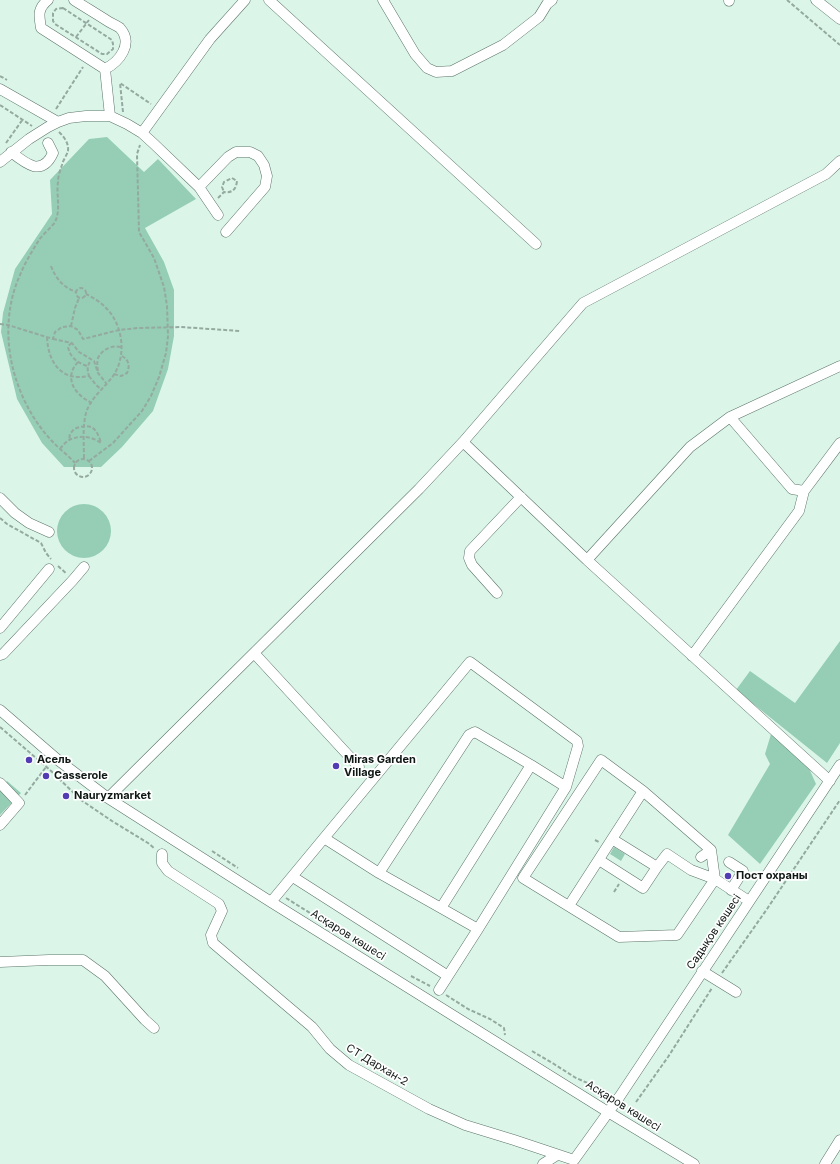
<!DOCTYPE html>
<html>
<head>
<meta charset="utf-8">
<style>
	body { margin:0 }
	canvas { display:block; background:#dbf6e9 }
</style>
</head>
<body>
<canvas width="840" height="1164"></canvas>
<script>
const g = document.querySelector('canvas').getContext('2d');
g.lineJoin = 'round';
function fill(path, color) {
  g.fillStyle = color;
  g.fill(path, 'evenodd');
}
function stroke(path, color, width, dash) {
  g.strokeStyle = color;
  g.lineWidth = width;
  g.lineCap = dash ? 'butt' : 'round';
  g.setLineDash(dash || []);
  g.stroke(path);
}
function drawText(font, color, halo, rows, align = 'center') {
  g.font = font + ' Inter,sans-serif';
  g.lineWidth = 3.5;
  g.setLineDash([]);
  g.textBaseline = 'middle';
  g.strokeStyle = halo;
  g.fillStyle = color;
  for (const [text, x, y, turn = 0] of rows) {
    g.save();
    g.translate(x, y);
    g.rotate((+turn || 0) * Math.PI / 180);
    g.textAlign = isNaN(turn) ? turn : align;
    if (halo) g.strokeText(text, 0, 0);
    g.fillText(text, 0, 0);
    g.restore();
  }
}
const green = new Path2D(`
	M 107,137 L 144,172 L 158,159 L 196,199 L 145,228 L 164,262 L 174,290 L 174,336 L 168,369 L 153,411 L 122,447 L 101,467 L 64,467 L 42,443 L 17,399 L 1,332 L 3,313 L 15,269 L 52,214 L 50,180 L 89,139 Z
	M57 531a27 27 0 1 1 54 0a27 27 0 1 1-54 0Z
	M 840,641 L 840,743 L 827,763 L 736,690 L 750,671 L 795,703 Z
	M 771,734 L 808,766 L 816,784 L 760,864 L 728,835 L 770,764 L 765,754 Z
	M 7,781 L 21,793 L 0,815 L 0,789 Z
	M 614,847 L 625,854 L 621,861 L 610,854 Z`);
const path = new Path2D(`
	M 787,0 L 840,45
	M 63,8 L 112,40 L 113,44 L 113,49 L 107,54 L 102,54 L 55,24 L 53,21 L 53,13 L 56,9 Z
	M 76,37 L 89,20
	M 0,76 L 7,80
	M 0,105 L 32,126
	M 56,109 L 83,67
	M 123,112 L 120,83 L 151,104
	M 59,132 C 64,137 69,143 68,151 C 67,155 63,160 62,165 C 60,170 58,177 58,182 C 56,195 61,210 55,222 C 51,228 43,234 39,240 C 32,251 25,263 20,275 C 5,308 5,348 17,382 C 24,403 36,424 51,440 C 58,448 68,455 75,463
	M 6,143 L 23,119
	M 218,198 L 224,192 C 232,193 236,190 237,181 L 232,178 L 224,182 L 222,187 L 224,192
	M 51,266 C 56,279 63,287 76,292
	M76 293a5 5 0 1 1 10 0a5 5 0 1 1-10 0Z
	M 0,324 L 8,325 L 53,339 L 55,332 L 62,327 L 71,326 L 78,330 L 83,339 L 119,330 L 138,328 L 181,327 L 240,331
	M 71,326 L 75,308 L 79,298
	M 47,337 C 48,362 61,382 89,376 C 87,369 87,366 91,360
	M 53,339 L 72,343 L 79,352 L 94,361 L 98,373 L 106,383
	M 72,343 L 68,346 C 69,357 78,363 87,366
	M 78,362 C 63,378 75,395 92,403
	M 98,371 C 97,366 97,362 98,358 C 102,349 113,345 121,347
	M 114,374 L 121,376 L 127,373 C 130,366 129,360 122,356
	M 89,376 L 96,385 L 101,389
	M 60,449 C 63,445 66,442 69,440 C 79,435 92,436 101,443 C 96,426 90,423 74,429 L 70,434 L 69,440
	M 84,458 C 84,443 82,424 87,410 C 93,395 107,386 115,373 C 127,352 122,322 104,306 C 99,301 92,297 86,294
	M74 468a9 9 0 1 1 18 0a9 9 0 1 1-18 0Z
	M 89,461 L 113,443 L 142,411 L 151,396 L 159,377 L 166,353 L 168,336 L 167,306 L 164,287 L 154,258 L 139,232 L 137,154 L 140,145
	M 0,518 L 7,524 L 41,543 L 46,553 L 51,559
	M 58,566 L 67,574
	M 0,727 L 50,770 L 81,800 L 112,821 L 148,843 L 154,848
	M 25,795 L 46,767
	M 595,840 L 599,842
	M 212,851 L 238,868
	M 614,892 L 619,884
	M 286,898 L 326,923
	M 722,973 L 767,909 L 840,800
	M 411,976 L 430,986
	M 446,995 L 468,1009 L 490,1019 L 504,1028 L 505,1035
	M 532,1051 L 554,1064 L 576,1078 L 606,1091
	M 636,1102 L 668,1057 L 712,988`);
const minor = new Path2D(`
	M 48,0 C 37,9 39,16 41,28 L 105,69
	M 74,0 C 85,7 95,13 106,20 C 110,23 116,25 120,28 C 134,44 119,62 105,69
	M 269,0 L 536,244
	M 383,0 L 415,54 L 427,68 L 436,72 L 452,71 L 503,45 L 539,17 L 547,4 L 552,0
	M 729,0 L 729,1
	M 816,0 L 840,19
	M 105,69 L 110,116
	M 0,89 L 58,122
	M 142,133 L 210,39 L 245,0
	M 11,152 C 26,164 42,177 53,153 L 48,143
	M 0,162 L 29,139 L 48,127 L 58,122 L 69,118 L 86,116 L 110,116 L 127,124 L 142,133 L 154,144 L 199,187 L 218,215
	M 199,187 L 228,157 L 236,152 L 250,152 L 258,156 L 264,165 L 267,176 L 265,187 L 226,232
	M 730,417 L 792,489 L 804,491 L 840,443
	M 463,442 L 587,560 L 830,781
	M 0,498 L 15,513 L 29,523 L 49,532
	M 587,560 L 690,447 L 730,417 L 840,366
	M 497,593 L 472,565 L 469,558 L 470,551 L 521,497
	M 0,628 L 49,569
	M 254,653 L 359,767
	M 0,655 L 3,654 L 73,580 L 84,567
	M 692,656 L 799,511 L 804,491
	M 0,710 L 58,760 L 108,798 L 271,902 L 608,1112 L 694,1164
	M 601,760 L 643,791 L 711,850 L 715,879 L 677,935 L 619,937 L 523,878 Z
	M 531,765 L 566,787
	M 0,783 L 19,803 L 0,825
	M 643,791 L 612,839 L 657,867 L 667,854 L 691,870 L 715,879 L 749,901
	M 108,798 L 419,489 L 463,442 L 583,303 L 826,174 L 840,161
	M 324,838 L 379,873 L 469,735 L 475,732 L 531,765 L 441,908 L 478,929
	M 162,854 L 162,863 L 168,871 L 219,904 L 222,911 L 211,935 L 213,943 L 312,1027 L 330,1049 L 349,1065 L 429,1109 L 465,1125 L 514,1140 L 574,1160 L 620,1096 L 840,765
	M 701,857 L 711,850
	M 599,860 L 643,888 L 657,867
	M 729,862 L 743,871 L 731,890
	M 379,873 L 441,908
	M 293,877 L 448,976
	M 572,901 L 612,839
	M 271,902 L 470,662 L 577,741 L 578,746 L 566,787 L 478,929 L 439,990
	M 0,962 L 49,960 L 83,960 L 105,976 L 145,1020 L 154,1028
	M 702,971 L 736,992
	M 543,1164 L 557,1155
	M 825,1164 L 840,1140`);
const markers = [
	[29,760,4,"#523cb4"],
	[336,766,4,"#523cb4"],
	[46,776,4,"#523cb4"],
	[66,796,4,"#523cb4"],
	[728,876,4,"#523cb4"]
];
const poiNames = [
	["Асель",37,760],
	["Miras Garden",344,760],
	["Village",344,773],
	["Casserole",54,776],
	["Nauryzmarket",74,796],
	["Пост охраны",736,876]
];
const streetNames = [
	["Садықов көшесі",714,932,-56],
	["Асқаров көшесі",348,935,32],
	["СТ Дархан-2",377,1065,31],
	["Асқаров көшесі",623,1106,32]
];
fill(green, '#95ceb5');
stroke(minor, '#5b7368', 11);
stroke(path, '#94a99f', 2, [4, 2]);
stroke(minor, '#fff', 10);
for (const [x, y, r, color] of markers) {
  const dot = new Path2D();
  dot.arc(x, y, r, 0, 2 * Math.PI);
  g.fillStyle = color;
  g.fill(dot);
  stroke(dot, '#fff', 1.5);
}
drawText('bold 11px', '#0e1713', '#fff', poiNames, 'left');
drawText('11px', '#0e1713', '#fff', streetNames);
</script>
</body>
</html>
